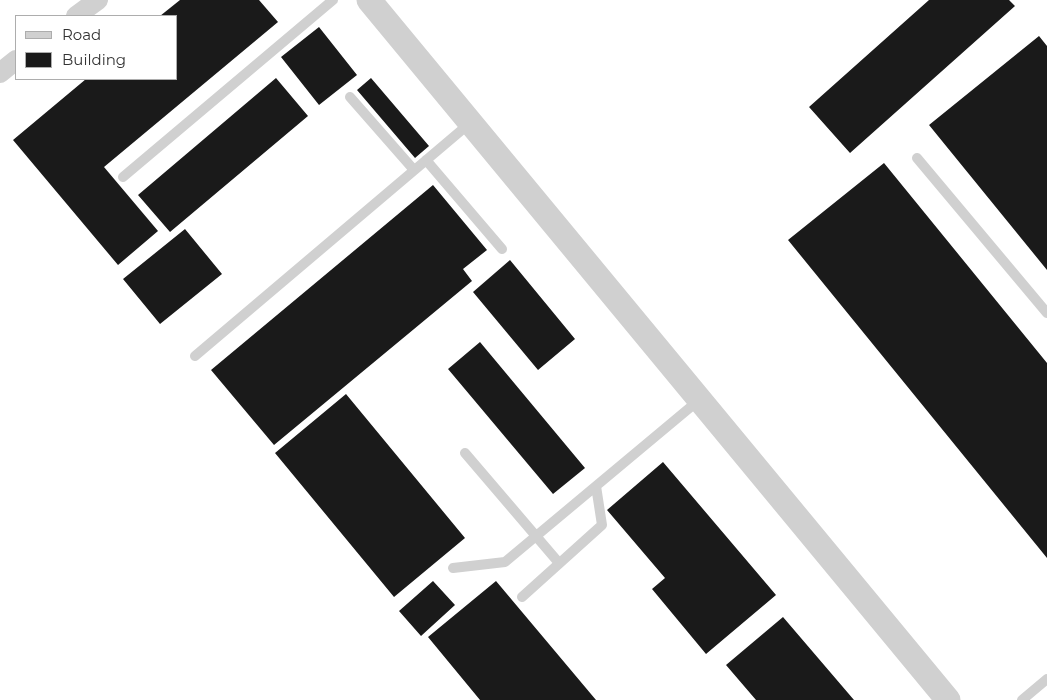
<!DOCTYPE html>
<html>
<head>
<meta charset="utf-8">
<style>
	body { margin:0 }
	#map { position:relative; width:1047px; height:700px; overflow:hidden; background:#fff; font-family:Montserrat,sans-serif }
	canvas { display:block }
	.legend { position:absolute; left:15px; top:15px; width:162px; height:65px; box-sizing:border-box; background:#fff; border:1px solid #adadad; margin:0; padding:6px 9px; list-style:none; font-size:15px; color:#333 }
	.legend li { display:flex; align-items:center; gap:10px; height:25px }
	.legend b { width:25px; border:1px solid #adadad }
</style>
</head>
<body>
<div id="map">
<canvas width="1047" height="700"></canvas>
<ul class="legend">
<li><b style="height:6px;background:#d0d0d0"></b>Road</li>
<li><b style="height:14px;background:#1a1a1a"></b>Building</li>
</ul>
</div>
<script>
const g = document.querySelector('canvas').getContext('2d');
g.lineJoin = 'round';
function fill(path, color) {
  g.fillStyle = color;
  g.fill(path, 'evenodd');
}
function stroke(path, color, width, dash) {
  g.strokeStyle = color;
  g.lineWidth = width;
  g.lineCap = dash ? 'butt' : 'round';
  g.setLineDash(dash || []);
  g.stroke(path);
}
const building = new Path2D(`
	M 180,0 L 259,0 L 278,22 L 104,167 L 158,231 L 118,265 L 13,140 L 86,79 L 176,79 L 176,16 L 160,16 Z
	M 929,0 L 1009,0 L 1015,6 L 850,153 L 809,107 Z
	M 319,27 L 357,75 L 319,105 L 281,57 Z
	M 1039,36 L 1047,46 L 1047,270 L 929,125 Z
	M 276,78 L 308,116 L 170,232 L 138,195 Z
	M 371,78 L 429,146 L 415,158 L 357,90 Z
	M 884,163 L 1047,363 L 1047,558 L 788,240 Z
	M 433,185 L 487,250 L 463,269 L 472,281 L 274,445 L 211,370 Z
	M 185,229 L 222,274 L 160,324 L 123,279 Z
	M 510,260 L 575,339 L 538,370 L 473,292 Z
	M 480,342 L 585,468 L 553,494 L 448,369 Z
	M 346,394 L 465,538 L 394,597 L 275,453 Z
	M 663,462 L 776,595 L 706,654 L 652,589 L 665,578 L 607,510 Z
	M 433,581 L 455,605 L 421,636 L 399,611 Z
	M 496,581 L 596,700 L 480,700 L 428,637 Z
	M 783,617 L 854,700 L 756,700 L 726,665 Z`);
const service = new Path2D(`
	M 350,97 L 414,170
	M 917,158 L 1047,313
	M 426,160 L 502,249
	M 123,177 L 333,0
	M 195,356 L 470,123
	M 465,453 L 559,563
	M 453,568 L 505,562 L 699,400
	M 522,597 L 602,525 L 596,486
	M 1022,700 L 1047,679`);
const minor = new Path2D(`
	M 76,16 L 98,0
	M 0,73 L 16,60`);
const tertiary = new Path2D(`
	M 369,0 L 948,700`);
fill(building, '#1a1a1a');
stroke(service, '#d0d0d0', 10);
stroke(minor, '#d0d0d0', 20);
stroke(tertiary, '#d0d0d0', 25);
</script>
</body>
</html>
